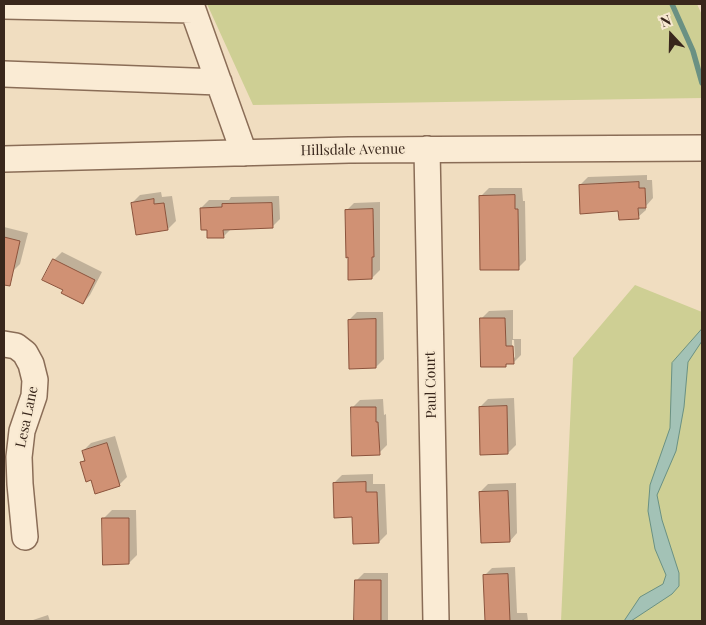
<!DOCTYPE html>
<html>
<head>
<meta charset="utf-8">
<style>
	body { margin:0 }
	#map { position:relative; width:706px; height:625px; overflow:hidden; background:#f0ddc0; font-family:"Playfair Display",serif }
	canvas { display:block }
	.frame { position:absolute; inset:0; border:5px solid #39271c; pointer-events:none }
	.north { position:absolute; left:646px; top:10px; width:50px; height:50px; -webkit-text-stroke:4px #f7e8d0; paint-order:stroke; rotate:339deg; font-size:14px; font-weight:700; line-height:20px; text-align:center; color:#39271c }
	.north::after { content:''; display:block; margin:auto; width:18px; height:22px; background:#39271c; clip-path:polygon(50% 0,100% 100%,50% 72%,0 100%) }
</style>
</head>
<body>
<div id="map">
<canvas width="706" height="625"></canvas>
<div class="frame"></div>
<div class="north">N</div>
</div>
<script>
const g = document.querySelector('canvas').getContext('2d');
g.lineJoin = 'round';
function fill(path, color) {
  g.fillStyle = color;
  g.fill(path, 'evenodd');
}
function stroke(path, color, width, dash) {
  g.strokeStyle = color;
  g.lineWidth = width;
  g.lineCap = dash ? 'butt' : 'round';
  g.setLineDash(dash || []);
  g.stroke(path);
}
function drawText(font, color, halo, rows, align = 'center') {
  g.font = font + ' "Playfair Display",serif';
  g.lineWidth = 4;
  g.setLineDash([]);
  g.textBaseline = 'middle';
  g.strokeStyle = halo;
  g.fillStyle = color;
  for (const [text, x, y, turn = 0] of rows) {
    g.save();
    g.translate(x, y);
    g.rotate((+turn || 0) * Math.PI / 180);
    g.textAlign = isNaN(turn) ? turn : align;
    if (halo) g.strokeText(text, 0, 0);
    g.fillText(text, 0, 0);
    g.restore();
  }
}
const green = new Path2D(`
	M 207,4 L 697,4 L 702,15 L 702,98 L 253,105 Z
	M 635,285 L 702,312 L 702,621 L 561,621 L 573,358 Z`);
const water = new Path2D(`
	M 702,329 L 702,341 L 688,362 L 684,407 L 676,451 L 657,495 L 662,520 L 679,573 L 679,586 L 672,594 L 631,621 L 624,621 L 640,597 L 663,584 L 666,575 L 655,549 L 648,511 L 650,485 L 670,428 L 672,363 Z`);
const shadow = new Path2D(`
	M 647,175 L 647,180 L 652,180 L 653,198 L 646,206 L 646,210 L 638,217 L 619,210 L 580,185 L 588,177 Z
	M 489,188 L 522,188 L 523,201 L 525,201 L 526,260 L 518,268 L 481,196 Z
	M 161,192 L 162,197 L 172,196 L 176,221 L 168,229 L 132,203 L 140,195 Z
	M 279,196 L 280,219 L 272,227 L 231,229 L 223,237 L 208,228 L 201,208 L 209,200 L 229,200 L 231,197 Z
	M 380,202 L 380,270 L 372,278 L 346,211 L 354,203 Z
	M 4,227 L 28,233 L 20,264 L 12,272 L 4,270 Z
	M 62,252 L 102,272 L 90,295 L 83,303 L 64,290 L 54,260 Z
	M 513,310 L 513,339 L 521,339 L 521,355 L 513,363 L 508,363 L 506,365 L 481,319 L 489,311 ZM 512,340 L 514,340 L 515,357 L 512,360 Z
	M 357,312 L 383,312 L 384,359 L 376,367 L 349,320 Z
	M 514,398 L 516,445 L 508,453 L 480,407 L 488,399 Z
	M 383,399 L 384,415 L 386,414 L 387,445 L 379,453 L 352,408 L 360,400 Z
	M 115,436 L 127,477 L 119,485 L 92,479 L 82,462 L 85,459 L 83,451 L 91,443 Z
	M 373,474 L 373,484 L 385,484 L 387,534 L 379,542 L 353,516 L 334,483 L 342,475 Z
	M 516,483 L 517,533 L 510,541 L 480,492 L 488,484 Z
	M 112,510 L 136,510 L 137,555 L 129,563 L 104,518 Z
	M 515,567 L 517,613 L 527,613 L 528,621 L 487,621 L 484,576 L 492,568 Z
	M 364,573 L 388,573 L 388,621 L 356,621 L 356,581 Z
	M 48,615 L 50,621 L 30,621 Z`);
const stream = new Path2D(`
	M 672,4 L 693,51 L 702,83`);
const building = new Path2D(`
	M 639,182 L 639,188 L 645,188 L 646,208 L 638,208 L 639,219 L 619,220 L 618,211 L 580,214 L 579,185 Z
	M 515,195 L 515,209 L 518,209 L 519,270 L 480,270 L 479,196 Z
	M 154,199 L 154,204 L 164,203 L 168,230 L 136,235 L 131,203 Z
	M 272,203 L 273,228 L 223,230 L 224,238 L 207,238 L 207,230 L 201,230 L 200,208 L 222,207 L 222,204 Z
	M 373,209 L 374,257 L 372,257 L 372,279 L 348,280 L 348,257 L 346,258 L 345,210 Z
	M 4,237 L 20,241 L 10,286 L 4,285 Z
	M 53,259 L 95,280 L 83,304 L 61,293 L 63,290 L 42,280 Z
	M 480,318 L 505,318 L 506,346 L 513,346 L 514,364 L 506,364 L 506,367 L 481,367 Z
	M 376,319 L 376,368 L 349,369 L 348,320 Z
	M 507,406 L 508,454 L 480,455 L 479,407 Z
	M 351,407 L 376,407 L 376,422 L 378,422 L 380,455 L 352,456 Z
	M 107,443 L 120,486 L 95,494 L 91,480 L 86,482 L 80,462 L 85,461 L 82,451 Z
	M 366,482 L 366,492 L 377,492 L 379,543 L 353,544 L 352,517 L 334,518 L 333,483 Z
	M 508,491 L 510,542 L 481,543 L 479,492 Z
	M 102,518 L 129,518 L 129,564 L 103,565 Z
	M 508,574 L 510,621 L 485,621 L 483,575 Z
	M 355,580 L 381,580 L 381,621 L 354,621 Z`);
const minor = new Path2D(`
	M 189,4 L 193,10 L 244,153
	M 4,6 L 193,10
	M 4,74 L 219,82
	M 427,149 L 436,621
	M 4,159 L 349,150 L 702,148
	M 4,344 L 16,346 L 25,353 L 31,364 L 35,380 L 34,396 L 22,431 L 19,457 L 20,484 L 25,537`);
const streetNames = [
	["Hillsdale Avenue",353,150,-1],
	["Paul Court",431,385,-91],
	["Lesa Lane",27,417,-78]
];
fill(green, '#cecf94');
fill(water, '#a3c2b6');
stroke(water, '#6a9183', 1);
fill(shadow, '#0003');
stroke(stream, '#6a9183', 5.5);
fill(building, '#d09174');
stroke(building, '#8b533c', 1);
stroke(minor, '#8a6d57', 28);
stroke(minor, '#faebd4', 25);
drawText('14px', '#39271c', '#f7e8d0', streetNames);
</script>
</body>
</html>
